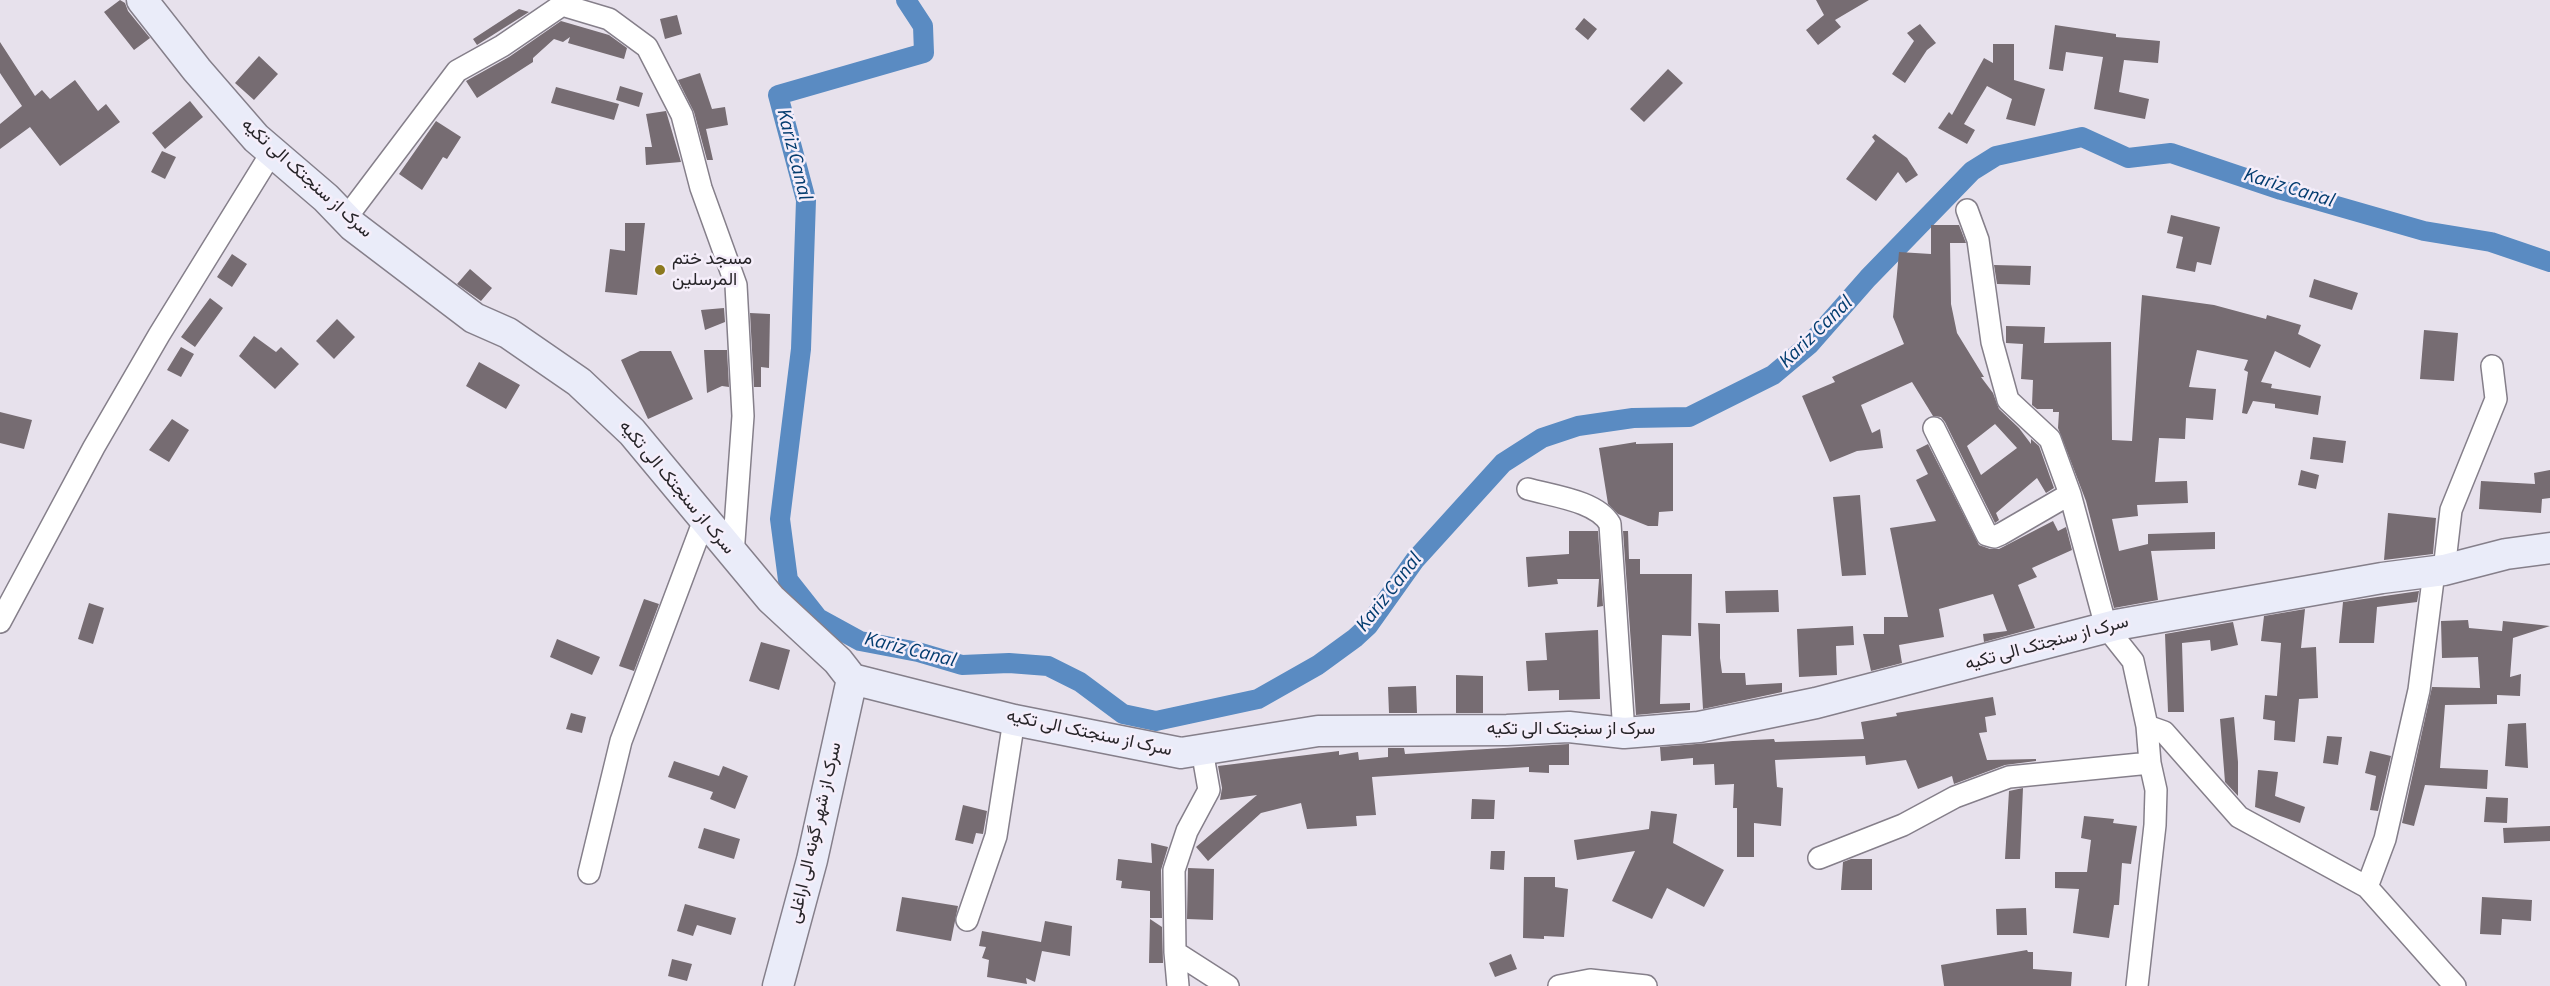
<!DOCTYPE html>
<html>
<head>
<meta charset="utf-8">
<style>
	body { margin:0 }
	canvas { display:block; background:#e7e1ec }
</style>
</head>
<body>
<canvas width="2550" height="986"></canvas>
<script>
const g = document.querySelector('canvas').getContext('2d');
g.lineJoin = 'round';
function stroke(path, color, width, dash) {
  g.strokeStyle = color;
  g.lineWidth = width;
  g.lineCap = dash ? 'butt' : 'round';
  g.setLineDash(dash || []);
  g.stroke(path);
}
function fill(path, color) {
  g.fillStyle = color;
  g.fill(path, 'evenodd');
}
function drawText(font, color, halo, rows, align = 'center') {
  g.font = font + ' "Source Sans 3",Vazirmatn,sans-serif';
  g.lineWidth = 5;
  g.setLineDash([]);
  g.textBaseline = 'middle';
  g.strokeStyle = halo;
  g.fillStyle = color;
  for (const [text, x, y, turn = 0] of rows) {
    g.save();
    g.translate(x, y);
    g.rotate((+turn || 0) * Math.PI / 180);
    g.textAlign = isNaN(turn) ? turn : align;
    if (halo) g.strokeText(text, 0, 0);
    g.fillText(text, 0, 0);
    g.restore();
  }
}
const canal = new Path2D(`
	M 906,0 L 923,26 L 924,53 L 778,95 L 806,200 L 801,349 L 780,519 L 788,580 L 818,618 L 860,641 L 918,652 L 962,665 L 1009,663 L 1048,666 L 1080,682 L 1123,714 L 1156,721 L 1258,699 L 1318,665 L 1355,638 L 1368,626 L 1415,560 L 1503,463 L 1542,438 L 1578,426 L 1633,418 L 1689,417 L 1773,375 L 1810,344 L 1868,278 L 1972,171 L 1996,156 L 2082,137 L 2128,158 L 2171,153 L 2281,190 L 2424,231 L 2491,242 L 2550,262`);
const building = new Path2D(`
	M 120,0 L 125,3 L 128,11 L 150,38 L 134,50 L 104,12 Z
	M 1816,0 L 1869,0 L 1835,20 L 1841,27 L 1818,45 L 1806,30 L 1824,15 Z
	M 519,9 L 529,12 L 477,45 L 473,39 Z
	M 677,15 L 682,34 L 665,39 L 660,19 Z
	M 1584,18 L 1597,29 L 1588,40 L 1575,29 Z
	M 561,21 L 609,35 L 627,48 L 624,59 L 568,43 L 570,37 L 563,42 L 554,39 L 533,58 L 533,62 L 477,98 L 466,81 L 509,57 Z
	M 1920,24 L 1936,43 L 1927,50 L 1905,83 L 1892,74 L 1914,41 L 1907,33 Z
	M 2055,25 L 2116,34 L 2116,37 L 2160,41 L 2158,63 L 2124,60 L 2119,92 L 2149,99 L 2145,119 L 2094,109 L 2103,57 L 2066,52 L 2063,71 L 2049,69 Z
	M 0,42 L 35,96 L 42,90 L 50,99 L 75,80 L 98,111 L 106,104 L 120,122 L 60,166 L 30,127 L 0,149 L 0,124 L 22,106 L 0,73 Z
	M 1993,44 L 2014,44 L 2014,80 L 2045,89 L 2035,126 L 2006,119 L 2012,99 L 1987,86 L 1964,124 L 1975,130 L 1967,144 L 1938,128 L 1949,112 L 1952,115 L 1984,58 L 1993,63 Z
	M 259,56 L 278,74 L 254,100 L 235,83 Z
	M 1668,69 L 1683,83 L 1644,122 L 1630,109 Z
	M 700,73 L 712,109 L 725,107 L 728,125 L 706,129 L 713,160 L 707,160 L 694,112 L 678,80 Z
	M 620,86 L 643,93 L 639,107 L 616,100 Z
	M 556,87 L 619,104 L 614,120 L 551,103 Z
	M 190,101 L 203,117 L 165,149 L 152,133 Z
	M 666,111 L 681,162 L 646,165 L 645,147 L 652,147 L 646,114 Z
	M 436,121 L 461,137 L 447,159 L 443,157 L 422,190 L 399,174 Z
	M 1875,134 L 1907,158 L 1918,175 L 1906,183 L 1898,172 L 1876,201 L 1846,179 L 1875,141 L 1872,137 Z
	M 162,151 L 176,157 L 165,179 L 151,172 Z
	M 2171,215 L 2220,227 L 2211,265 L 2197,262 L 2195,272 L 2176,268 L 2183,237 L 2167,233 Z
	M 625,223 L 645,223 L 637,295 L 605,292 L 610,249 L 625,251 Z
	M 1931,225 L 1959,225 L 1966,243 L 1950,243 L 1951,304 L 1957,333 L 1984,377 L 1981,377 L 1993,393 L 1999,409 L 2019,428 L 2031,444 L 2031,439 L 2039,446 L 2054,488 L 2046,493 L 2037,478 L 1996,513 L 1999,520 L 1995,523 L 1945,422 L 1941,417 L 1933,416 L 1912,382 L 1861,405 L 1872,433 L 1880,429 L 1883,448 L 1857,451 L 1830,462 L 1802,396 L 1835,382 L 1832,377 L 1904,344 L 1893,317 L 1899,252 L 1931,254 ZM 1995,424 L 2017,448 L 1981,475 L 1967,446 Z
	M 232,254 L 247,264 L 232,287 L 217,277 Z
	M 1994,265 L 2031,266 L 2030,285 L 1997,284 Z
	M 470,269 L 492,288 L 481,301 L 457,284 Z
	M 2314,279 L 2358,293 L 2352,310 L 2309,297 Z
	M 2142,295 L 2214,305 L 2266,319 L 2267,315 L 2301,325 L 2298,334 L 2321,345 L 2310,368 L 2275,351 L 2261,382 L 2272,384 L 2271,388 L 2321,396 L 2318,415 L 2275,408 L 2275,404 L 2253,401 L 2247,414 L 2242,413 L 2248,372 L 2244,370 L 2248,360 L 2197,350 L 2189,387 L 2216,389 L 2213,420 L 2186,418 L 2185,439 L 2159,438 L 2155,482 L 2187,481 L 2188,503 L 2137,505 L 2138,516 L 2112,519 L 2119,551 L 2148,544 L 2148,534 L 2215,532 L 2215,549 L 2151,551 L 2158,600 L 2114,608 L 2086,501 L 2058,428 L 2059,412 L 2053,412 L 2053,409 L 2037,409 L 2032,405 L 2033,380 L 2021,379 L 2023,344 L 2006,343 L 2006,326 L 2045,327 L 2044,343 L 2111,342 L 2112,440 L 2132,441 Z
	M 210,298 L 223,308 L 195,347 L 181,337 Z
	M 724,308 L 725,322 L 705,330 L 701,310 Z
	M 750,313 L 770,314 L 769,368 L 761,367 L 761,387 L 754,387 Z
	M 337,319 L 355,337 L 334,359 L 316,341 Z
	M 2424,330 L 2458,333 L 2454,381 L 2420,379 Z
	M 254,336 L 276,352 L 281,347 L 299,364 L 275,389 L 239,356 Z
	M 181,347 L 194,354 L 181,377 L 167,370 Z
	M 704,350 L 727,350 L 729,387 L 722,386 L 707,393 Z
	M 640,351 L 671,351 L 693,399 L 648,419 L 621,360 Z
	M 479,362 L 520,385 L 506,409 L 466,386 Z
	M 0,412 L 32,420 L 24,449 L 0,443 Z
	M 172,419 L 189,430 L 169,462 L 149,450 Z
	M 2313,437 L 2346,441 L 2343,463 L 2310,459 Z
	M 1636,442 L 1636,444 L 1673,443 L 1673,511 L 1659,512 L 1658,526 L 1648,526 L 1618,514 L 1608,504 L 1599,448 Z
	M 1928,444 L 1979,545 L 1990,549 L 1999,549 L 2053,521 L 2058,531 L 2066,527 L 2072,550 L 2032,568 L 2037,577 L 2018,585 L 2035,628 L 1984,642 L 1983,634 L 2007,631 L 1993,594 L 1939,609 L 1944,637 L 1899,645 L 1902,663 L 1871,671 L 1863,634 L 1884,634 L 1884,617 L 1908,617 L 1890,528 L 1936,521 L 1916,480 L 1928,474 L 1916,450 Z
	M 2301,470 L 2319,475 L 2316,489 L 2298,485 Z
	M 2550,470 L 2550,498 L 2542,499 L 2541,513 L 2479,509 L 2481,481 L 2535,484 L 2534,473 Z
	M 1860,495 L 1866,575 L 1842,576 L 1833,497 Z
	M 2388,513 L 2436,518 L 2433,554 L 2384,560 Z
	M 1569,531 L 1598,531 L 1603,606 L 1597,607 L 1599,579 L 1557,579 L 1558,584 L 1528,587 L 1526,557 L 1569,554 Z
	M 1623,531 L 1628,531 L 1629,559 L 1640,559 L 1640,574 L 1692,574 L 1691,636 L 1662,635 L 1660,704 L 1690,703 L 1690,710 L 1636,715 Z
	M 1778,590 L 1779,612 L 1726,613 L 1725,591 Z
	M 2419,591 L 2417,602 L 2377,607 L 2374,643 L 2339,643 L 2343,602 Z
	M 644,599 L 659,604 L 634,671 L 619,666 Z
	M 89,603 L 104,608 L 93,644 L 78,639 Z
	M 2305,609 L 2301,648 L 2316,647 L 2318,698 L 2299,699 L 2295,742 L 2274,740 L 2275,721 L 2263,719 L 2265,695 L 2277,696 L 2281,643 L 2261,641 L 2264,616 Z
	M 2468,620 L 2469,628 L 2502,631 L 2503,621 L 2550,626 L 2513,638 L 2510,677 L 2521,674 L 2520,696 L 2497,695 L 2497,704 L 2445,705 L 2440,768 L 2488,770 L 2487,789 L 2425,785 L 2414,826 L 2402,823 L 2432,687 L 2480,688 L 2478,657 L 2442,658 L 2441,621 Z
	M 2233,622 L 2238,645 L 2211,651 L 2210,640 L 2182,643 L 2184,712 L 2168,712 L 2165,634 Z
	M 1698,623 L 1720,624 L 1720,658 L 1722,673 L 1745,673 L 1746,685 L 1782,683 L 1782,692 L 1703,709 Z
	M 1853,626 L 1854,645 L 1836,646 L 1837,675 L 1799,677 L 1797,629 Z
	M 1598,630 L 1600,699 L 1559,700 L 1559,690 L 1528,691 L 1526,661 L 1547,660 L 1545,633 Z
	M 557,639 L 600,657 L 592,675 L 550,657 Z
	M 761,642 L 790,650 L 779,690 L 749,681 Z
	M 1456,675 L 1483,676 L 1483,713 L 1456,713 Z
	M 1416,686 L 1417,713 L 1389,713 L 1388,687 Z
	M 1993,697 L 1996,715 L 1985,717 L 1987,732 L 1979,733 L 1987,760 L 2036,759 L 2036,761 L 2005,765 L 1954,784 L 1952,776 L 1918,789 L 1906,760 L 1866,765 L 1865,756 L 1775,760 L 1777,787 L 1783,788 L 1781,826 L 1754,823 L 1754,857 L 1737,857 L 1737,808 L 1733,808 L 1734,784 L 1715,785 L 1714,764 L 1693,765 L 1693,758 L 1661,761 L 1660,747 L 1733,741 L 1774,739 L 1775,742 L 1864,739 L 1861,722 L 1897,716 L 1896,713 Z
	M 571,713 L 586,717 L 582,733 L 566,729 Z
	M 2234,717 L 2238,762 L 2238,796 L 2225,782 L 2220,719 Z
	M 2526,723 L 2528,768 L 2505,766 L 2508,724 Z
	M 2327,736 L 2342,737 L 2338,765 L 2323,763 Z
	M 1569,744 L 1569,765 L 1549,765 L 1549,773 L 1529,772 L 1529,767 L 1372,777 L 1376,815 L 1356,816 L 1357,826 L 1307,829 L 1301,803 L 1261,813 L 1208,861 L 1196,847 L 1257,795 L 1220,800 L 1222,788 L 1218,766 L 1339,751 L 1339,755 L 1358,752 L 1359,760 L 1388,757 L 1388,748 L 1404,748 L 1405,754 Z
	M 2370,751 L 2391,756 L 2378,811 L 2370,810 L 2376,776 L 2365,773 Z
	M 674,761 L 719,776 L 723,766 L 748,776 L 735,809 L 710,799 L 713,792 L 668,777 Z
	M 2258,770 L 2278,772 L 2275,796 L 2305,807 L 2300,823 L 2255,807 Z
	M 2023,788 L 2020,859 L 2005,859 L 2009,791 Z
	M 2486,797 L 2508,798 L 2507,823 L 2484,822 Z
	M 1472,799 L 1495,800 L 1494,819 L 1471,819 Z
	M 963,805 L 987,811 L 983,834 L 976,833 L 973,844 L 955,840 Z
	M 1651,811 L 1677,814 L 1673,843 L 1724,870 L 1704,907 L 1667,888 L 1652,919 L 1612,901 L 1635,851 L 1577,860 L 1574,840 L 1649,829 Z
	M 2084,816 L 2114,819 L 2113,823 L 2137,826 L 2131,864 L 2122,863 L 2119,905 L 2114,905 L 2109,938 L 2073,933 L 2079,889 L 2055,888 L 2055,872 L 2087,872 L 2091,840 L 2081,838 Z
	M 2550,826 L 2550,841 L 2504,843 L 2503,828 Z
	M 704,828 L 740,839 L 734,859 L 698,848 Z
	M 1151,843 L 1168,847 L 1161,870 L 1162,918 L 1150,918 L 1150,891 L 1121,888 L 1122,881 L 1116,880 L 1118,859 L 1152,863 Z
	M 1491,851 L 1505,851 L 1504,870 L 1490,869 Z
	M 1851,859 L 1872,859 L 1872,890 L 1841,890 L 1843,862 Z
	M 1188,868 L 1214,869 L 1213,920 L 1187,919 Z
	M 1524,877 L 1555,877 L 1555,887 L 1568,889 L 1564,937 L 1544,936 L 1544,939 L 1523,938 Z
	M 902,897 L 958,906 L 951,941 L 896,931 Z
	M 2482,897 L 2532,900 L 2531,921 L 2502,919 L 2501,935 L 2480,934 Z
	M 685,904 L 736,918 L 731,935 L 697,925 L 693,936 L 677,931 Z
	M 2026,908 L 2027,935 L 1997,935 L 1996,909 Z
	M 1150,919 L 1162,927 L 1163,963 L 1149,963 Z
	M 1045,921 L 1072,926 L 1070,956 L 1042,951 L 1035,982 L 1026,978 L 1027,984 L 987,977 L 989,960 L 982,958 L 986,947 L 979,946 L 982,931 L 1041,942 Z
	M 2027,950 L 2028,952 L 2033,952 L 2033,969 L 2072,972 L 2071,986 L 1944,986 L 1941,965 Z
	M 1511,954 L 1517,969 L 1495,977 L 1489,963 Z
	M 672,959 L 692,964 L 687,981 L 668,976 Z`);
const street = new Path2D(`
	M 1967,210 L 1978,240 L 1992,342 L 2008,400 L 2050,439 L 2070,494 L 2106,627 L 2133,661 L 2147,726 L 2150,763 L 2156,790 L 2155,825 L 2137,986
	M 346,218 L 457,71 L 502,46 L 562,5 L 609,19 L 647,47 L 682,115 L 701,188 L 736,285 L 743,416 L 733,555
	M 1934,428 L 1987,535 L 1994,537 L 2001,534 L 2070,494
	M 1528,489 C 1553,496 1597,501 1610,524 L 1624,733
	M 2444,570 L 2451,510 L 2496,399 L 2492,366
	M 0,622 L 94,447 L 159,335 L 272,152
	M 2147,726 L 2164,732 L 2239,817 L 2367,887 L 2455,986
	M 1819,858 L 1903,825 L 1955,797 L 2009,777 L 2150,763
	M 589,873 L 621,741 L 704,520
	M 2367,887 L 2385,839 L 2419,690 L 2434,572
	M 967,920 L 996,836 L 1014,720
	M 1175,952 L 1228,986
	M 1178,986 L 1175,952 L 1174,870 L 1187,831 L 1209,790 L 1202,750
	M 1559,986 L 1590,980 L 1646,986`);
const secondary = new Path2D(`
	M 142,0 L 197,70 L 256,138 L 326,198 L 353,226 L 474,318 L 508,333 L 579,382 L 632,432 L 771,599 L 838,661 L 852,679 L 1014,720 L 1181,753 L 1318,731 L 1507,730 L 1569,727 L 1624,733 L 1699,727 L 1816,703 L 2116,625 L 2382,578 L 2444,570 L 2506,554 L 2550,548
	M 778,986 L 812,860 L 852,679`);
const markers = [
	[660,270,6,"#8b791e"]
];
const streetNames = [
	["سرک از سنجتک الی تکیه",306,179,42],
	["سرک از سنجتک الی تکیه",676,488,50],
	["سرک از سنجتک الی تکیه",2047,644,-15],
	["سرک از سنجتک الی تکیه",1571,730],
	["سرک از سنجتک الی تکیه",1089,734,12],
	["سرک از شهر گونه الی اراغلی",816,833,-77]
];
const poiNames = [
	["مسجد ختم",672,260],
	["المرسلین",672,281]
];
const waterNames = [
	["Kariz Canal",793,155,76],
	["Kariz Canal",2289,189,17],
	["Kariz Canal",1817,333,-44],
	["Kariz Canal",1390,593,-52],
	["Kariz Canal",910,651,14]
];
stroke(canal, '#5a8bc2', 20);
fill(building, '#766c72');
stroke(street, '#857f8a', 24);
stroke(secondary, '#857f8a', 33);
stroke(street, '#fff', 21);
stroke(secondary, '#eaecf9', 30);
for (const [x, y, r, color] of markers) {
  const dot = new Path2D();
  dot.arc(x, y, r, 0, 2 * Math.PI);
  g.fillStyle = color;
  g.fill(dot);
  stroke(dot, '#f5eefa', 2);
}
drawText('18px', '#272529', '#f5eefa', streetNames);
drawText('18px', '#272529', '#f5eefa', poiNames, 'left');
drawText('italic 20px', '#033c6f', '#f5eefa', waterNames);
</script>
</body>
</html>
